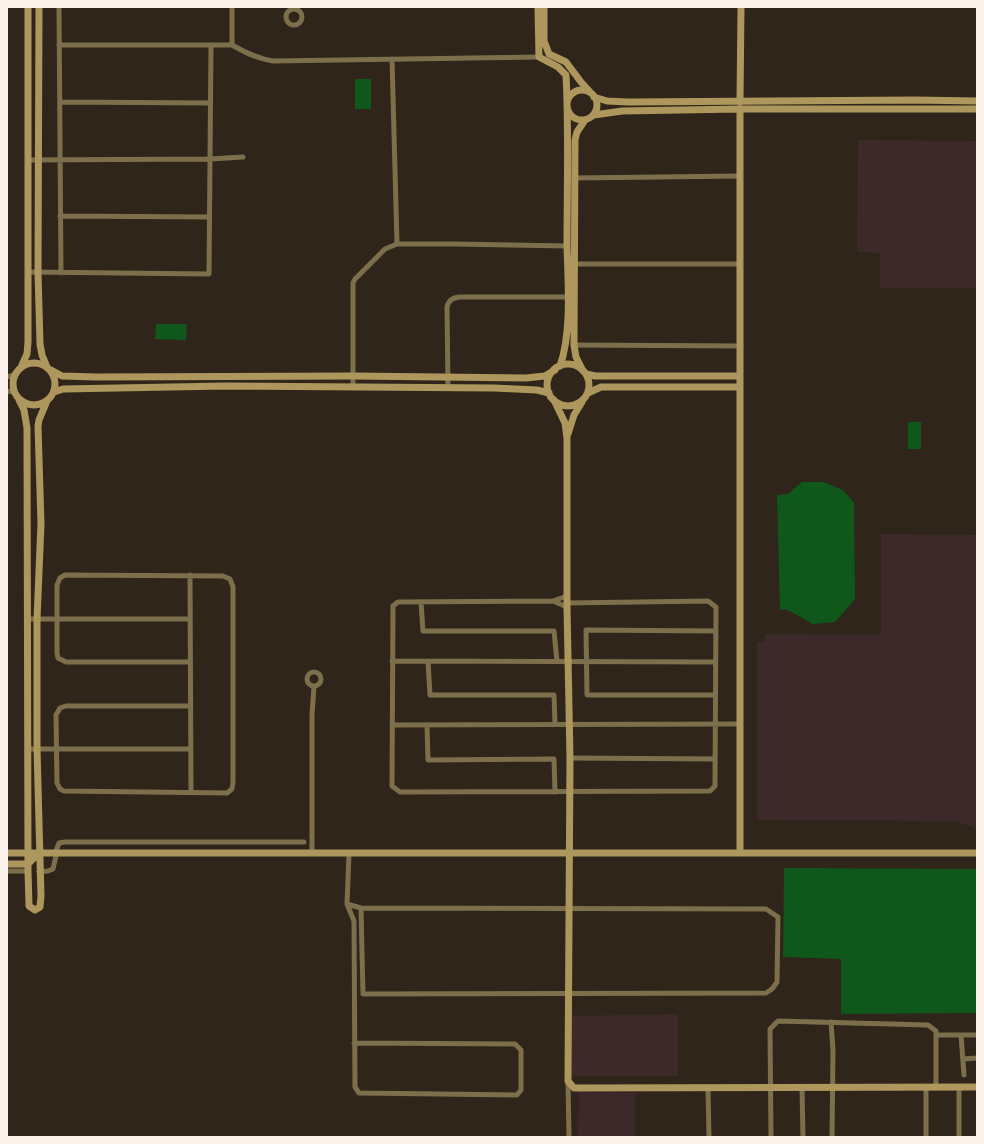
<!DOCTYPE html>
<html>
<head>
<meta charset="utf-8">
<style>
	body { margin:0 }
	#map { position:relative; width:984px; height:1144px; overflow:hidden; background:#30251a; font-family:Barlow,sans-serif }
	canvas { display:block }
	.frame { position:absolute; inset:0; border:8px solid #faf2eb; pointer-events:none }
</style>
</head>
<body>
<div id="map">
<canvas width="984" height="1144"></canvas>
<div class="frame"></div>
</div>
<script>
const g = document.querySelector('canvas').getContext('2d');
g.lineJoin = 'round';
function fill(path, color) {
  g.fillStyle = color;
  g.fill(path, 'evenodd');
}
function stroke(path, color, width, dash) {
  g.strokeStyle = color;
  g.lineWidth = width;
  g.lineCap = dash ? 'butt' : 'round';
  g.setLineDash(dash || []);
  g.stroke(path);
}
const commercial = new Path2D(`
	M 858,140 L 977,141 L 977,288 L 880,288 L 880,253 L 857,252 Z
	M 881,534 L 977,535 L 977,829 L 956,821 L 757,820 L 757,642 L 766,642 L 765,634 L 881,635 Z
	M 678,1014 L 678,1076 L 571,1076 L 572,1016 Z
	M 579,1092 L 635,1093 L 635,1137 L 578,1137 Z`);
const green = new Path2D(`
	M 355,79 L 371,79 L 371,109 L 355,109 Z
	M 156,324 L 187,324 L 186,340 L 155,339 Z
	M 908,422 L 921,422 L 921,449 L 908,449 Z
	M 802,482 L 824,482 L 843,490 L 854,503 L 855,599 L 835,622 L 813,624 L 786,609 L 780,610 L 777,495 L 788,494 Z
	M 784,868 L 977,869 L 977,1013 L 841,1014 L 841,959 L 783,957 Z`);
const street = new Path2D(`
	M 59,7 L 61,273
	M 232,7 L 232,45 C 246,53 258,59 273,61 L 539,57
	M286 17a8 8 0 1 1 16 0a8 8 0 1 1-16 0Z
	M 59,45 L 232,45
	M 392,59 L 397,244
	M 60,102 L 210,103
	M 28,160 L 210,159 L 243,157
	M 575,178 L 740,176
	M 60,216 L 209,217
	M 574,264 L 740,264
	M 28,272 L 209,274 L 211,45
	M 574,345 L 741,346
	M 7,377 L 14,375
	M 353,387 L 353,283 L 355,279 L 385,249 L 397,244 L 454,244 L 567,246
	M 448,387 L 447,307 C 449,300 452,298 459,297 L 568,297
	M 7,391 L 14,392
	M 190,575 L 191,793
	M 567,596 L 553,601 L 398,602 L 393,606 L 392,786 L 400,792 L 710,791 L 715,786 L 716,607 L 708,601 L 567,603
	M 553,601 L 567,607
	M 421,602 L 423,631 L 554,631 L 557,662
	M 27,619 L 190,619
	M 392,661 L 715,662
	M 428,661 L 430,695 L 554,695 L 555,724
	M 190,662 L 66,662 L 58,658 L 57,653 L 57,585 L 60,578 L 65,575 L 223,576 L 230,579 L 233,587 L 233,782 L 232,789 L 227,793 L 64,791 L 60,789 L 57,783 L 56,715 L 60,708 L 66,706 L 190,706
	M307 679a7 7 0 1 1 14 0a7 7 0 1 1-14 0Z
	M 715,695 L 587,695 L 586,630 L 716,631
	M 392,725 L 740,724
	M 427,725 L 428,760 L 554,759 L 555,792
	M 28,749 L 190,749
	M 570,758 L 715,759
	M 56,851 L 59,843 L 65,842 L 304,842
	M 312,853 L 312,714 L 314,687
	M 349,854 L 347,904 L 354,921 L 355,1087 L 359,1093 L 517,1095 L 521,1090 L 521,1050 L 515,1044 L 354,1043
	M 7,871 L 28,871
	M 39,872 L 48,871 L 53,869 L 56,856
	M 347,904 L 361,908 L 766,909 L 778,917 L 777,982 L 772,989 L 766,993 L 363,994 L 361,908
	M 831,1022 L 833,1050 L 832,1137
	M 936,1035 L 977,1035
	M 961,1035 L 964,1075
	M 963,1059 L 977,1058
	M 568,1081 L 569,1137
	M 926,1087 L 926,1137
	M 959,1087 L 959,1137
	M 708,1088 L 709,1137
	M 802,1088 L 803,1137
	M 771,1137 L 770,1029 L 778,1021 L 928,1025 L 936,1031 L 936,1087`);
const secondary = new Path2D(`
	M 39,7 L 38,272 L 40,344 L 42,355 L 47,367
	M 538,7 L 539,57 L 558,67 L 566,75 C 569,132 567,189 567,246 C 568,282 572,332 560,366
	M 544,7 L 544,41 L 549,54 L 566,62 L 581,82 L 591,93
	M567 105a15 15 0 1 1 30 0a15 15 0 1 1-30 0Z
	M 594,97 L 607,101 L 628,102 L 914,100 L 977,101
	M 740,102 L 741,7
	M 740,109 L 740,853
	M 594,115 L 622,111 L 740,109 L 977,109
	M13 384a21 21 0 1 1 42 0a21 21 0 1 1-42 0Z
	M547 385a21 21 0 1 1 42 0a21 21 0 1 1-42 0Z
	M 22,365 L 27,354 L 28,342 L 28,7
	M 51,370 L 62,376 L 96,377 L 353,376 L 526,378 L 545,376 L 555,370
	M 583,371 L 576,357 L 574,345 L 575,140 L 577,132 L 585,120
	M 586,374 L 595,376 L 740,376
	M 54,392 L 63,389 L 226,386 L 494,388 L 537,390 L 549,393
	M 588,393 L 601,387 L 740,387
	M 19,400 L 24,410 L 27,428 L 28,871 L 29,906 L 35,910 L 40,907 L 41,896 L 37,749 L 37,619 L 41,524 L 38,426 L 39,420 L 47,401
	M 554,400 L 565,423 L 567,438 L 567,607 L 570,758 L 568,1081 L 574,1088 L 977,1087
	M 568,434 L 574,415 L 582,402
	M 7,853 L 977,853
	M 7,864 L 28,864 L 39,853`);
fill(commercial, '#3d2929');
fill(green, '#10571b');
stroke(street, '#7d6f4b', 5);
stroke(secondary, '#ad975c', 7);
</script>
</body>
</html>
